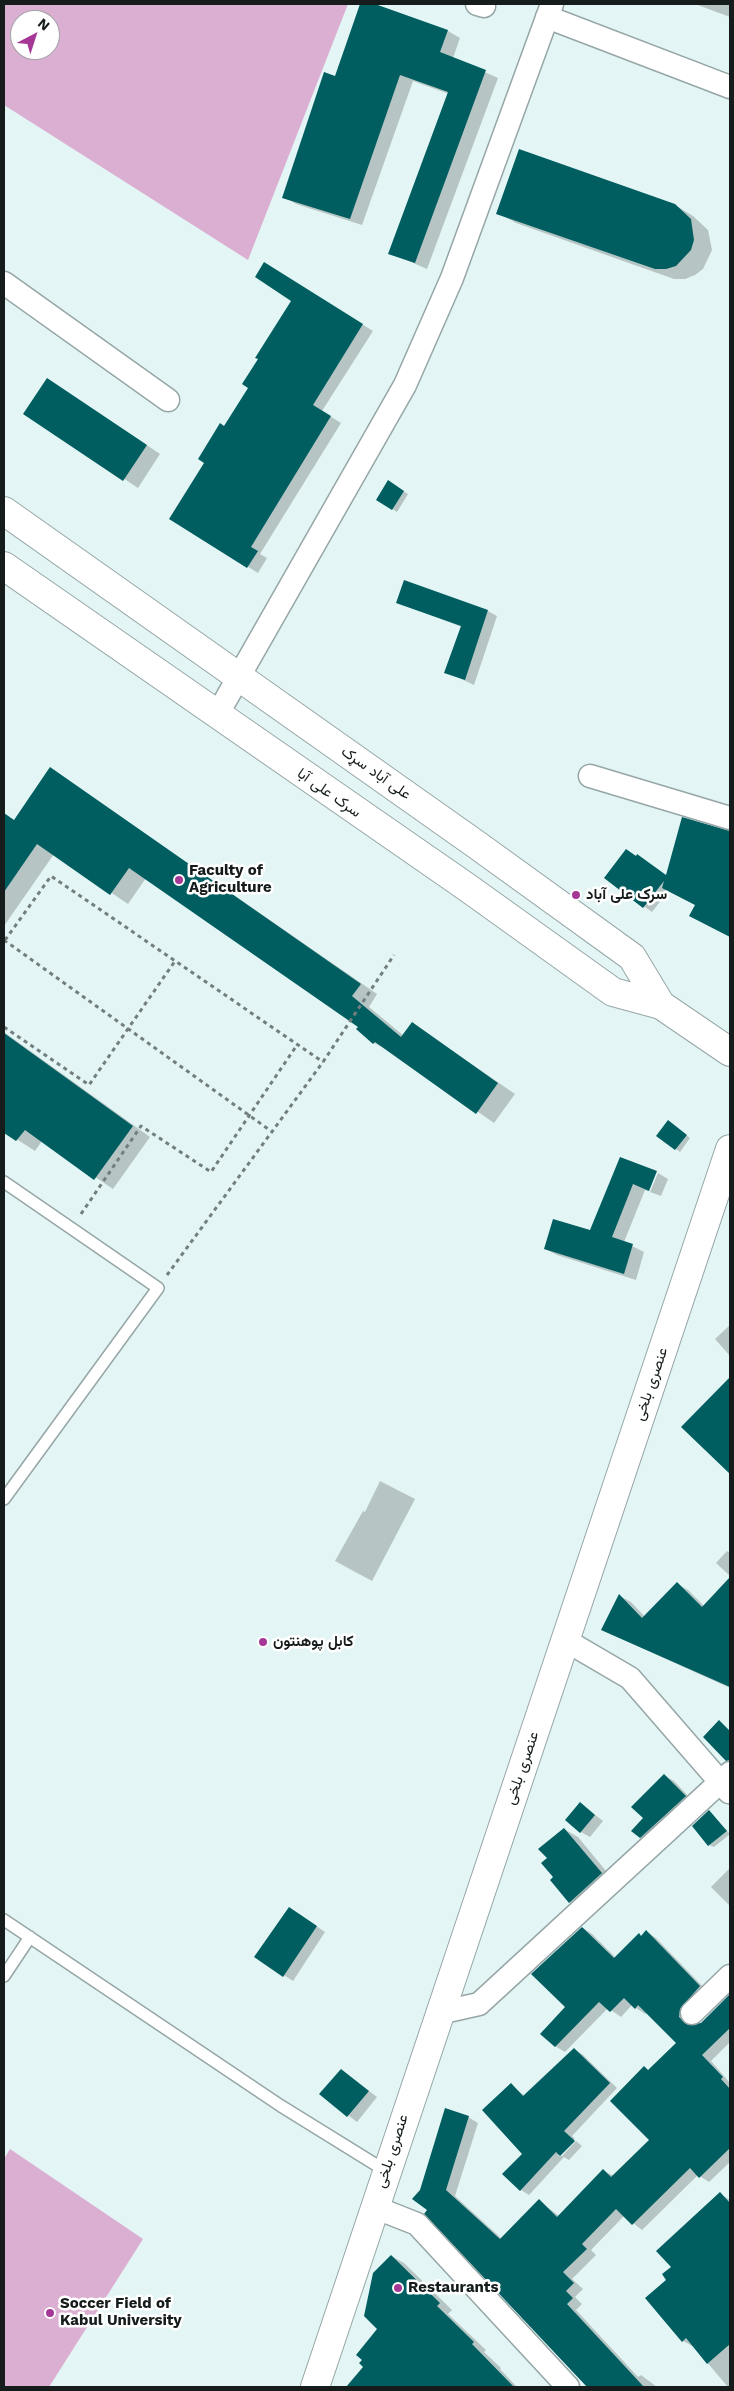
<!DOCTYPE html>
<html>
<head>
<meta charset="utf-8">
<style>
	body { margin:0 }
	#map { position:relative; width:734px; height:2391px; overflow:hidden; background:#e4f5f5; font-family:"Work Sans",sans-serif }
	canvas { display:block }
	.frame { position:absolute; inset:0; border:5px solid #161c1c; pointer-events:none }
	.north { position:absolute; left:10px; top:10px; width:50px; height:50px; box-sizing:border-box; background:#fff; border:1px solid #a2a4a4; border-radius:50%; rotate:40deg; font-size:14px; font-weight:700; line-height:20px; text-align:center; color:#161c1c }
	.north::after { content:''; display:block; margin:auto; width:18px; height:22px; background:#a53897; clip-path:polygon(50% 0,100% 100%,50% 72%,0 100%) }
</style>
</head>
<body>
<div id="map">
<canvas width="734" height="2391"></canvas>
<div class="frame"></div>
<div class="north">N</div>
</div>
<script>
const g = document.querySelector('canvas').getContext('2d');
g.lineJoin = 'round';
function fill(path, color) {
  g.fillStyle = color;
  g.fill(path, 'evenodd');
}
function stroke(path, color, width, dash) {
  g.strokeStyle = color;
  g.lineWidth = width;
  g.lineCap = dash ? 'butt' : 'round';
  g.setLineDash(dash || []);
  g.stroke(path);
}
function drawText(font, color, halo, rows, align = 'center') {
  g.font = font + ' "Work Sans",Vazirmatn,sans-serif';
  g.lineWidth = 5;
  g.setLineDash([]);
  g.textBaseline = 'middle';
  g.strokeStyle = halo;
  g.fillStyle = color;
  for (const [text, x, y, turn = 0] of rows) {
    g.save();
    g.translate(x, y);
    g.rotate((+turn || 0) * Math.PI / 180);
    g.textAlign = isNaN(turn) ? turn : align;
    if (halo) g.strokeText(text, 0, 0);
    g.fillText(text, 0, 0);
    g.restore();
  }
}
const green = new Path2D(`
	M 4,4 L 348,4 L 248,260 L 4,105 ZM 20,20 L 50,20 L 50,50 L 20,50 Z
	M 10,2149 L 143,2239 L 49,2387 L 4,2387 L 4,2159 Z`);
const shadow = new Path2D(`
	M 362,4 L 371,4 L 448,31 L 460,38 L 453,58 L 498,78 L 427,269 L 390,253 L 449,94 L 413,81 L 362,225 L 296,204 L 284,197 L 336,77 Z
	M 695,4 L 730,4 L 730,17 Z
	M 675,205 L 693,216 L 708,230 L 712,250 L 703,269 L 695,275 L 685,279 L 674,279 L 516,223 L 498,213 Z
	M 275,270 L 373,331 L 322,411 L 341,423 L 260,554 L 267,558 L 258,573 L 171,519 L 250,387 L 293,300 Z
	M 48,379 L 160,454 L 138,488 L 25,413 Z
	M 388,482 L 408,494 L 397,512 L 377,499 Z
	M 397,602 L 488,611 L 497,616 L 474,685 L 446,672 L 462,627 Z
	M 51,769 L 377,994 L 369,1007 L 404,1036 L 412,1023 L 515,1094 L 494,1123 L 392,1052 L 374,1043 L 360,1027 L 146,878 L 128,904 L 54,854 L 4,926 L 4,814 L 15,821 Z
	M 726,832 L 730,832 L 730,935 L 699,920 L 696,905 L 669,890 L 652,912 L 605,878 L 638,856 L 667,876 Z
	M 4,1032 L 150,1137 L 113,1189 L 42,1141 L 35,1151 L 4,1131 Z
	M 673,1125 L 690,1138 L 680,1152 L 676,1149 Z
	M 620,1158 L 655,1172 L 648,1191 L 645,1190 L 624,1242 L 644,1252 L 636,1280 L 557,1255 L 545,1249 L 591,1232 Z
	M 658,1173 L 668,1179 L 661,1196 L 650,1192 Z
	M 730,1325 L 730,1356 L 715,1339 Z
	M 730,1379 L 730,1472 L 683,1427 Z
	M 380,1481 L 415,1499 L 372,1581 L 335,1561 L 363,1511 L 365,1512 Z
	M 727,1551 L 730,1553 L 730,1576 L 716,1563 Z
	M 730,1579 L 730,1688 L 602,1630 L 620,1596 L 631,1602 L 645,1617 L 677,1584 L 688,1590 L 704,1606 Z
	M 665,1776 L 674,1781 L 694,1802 L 650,1843 L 640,1837 L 645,1817 Z
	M 580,1803 L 603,1821 L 590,1837 L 581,1832 Z
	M 709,1812 L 730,1834 L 714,1847 L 709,1845 Z
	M 564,1829 L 578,1837 L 615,1882 L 584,1910 L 570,1902 L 551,1880 L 555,1877 L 549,1859 Z
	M 730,1868 L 730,1906 L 711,1887 Z
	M 299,1914 L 325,1932 L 293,1981 L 256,1957 Z
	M 583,1928 L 592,1934 L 616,1958 L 639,1935 L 642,1936 L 647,1932 L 656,1938 L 709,1993 L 689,2016 L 692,2026 L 702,2023 L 730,1996 L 730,2042 L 711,2061 L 730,2083 L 730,2162 L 709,2182 L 698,2175 L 642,2230 L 624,2216 L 591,2250 L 596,2255 L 572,2279 L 583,2289 L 575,2297 L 582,2304 L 576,2310 L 638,2377 L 641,2375 L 657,2387 L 590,2387 L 426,2213 L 468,2117 L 478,2123 L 455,2196 L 502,2239 L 539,2201 L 559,2216 L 604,2171 L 614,2176 L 651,2140 L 649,2070 L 677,2043 L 647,2012 L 645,2014 L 632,2005 L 621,2017 L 608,2008 L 565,2052 L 555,2046 L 567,2007 Z
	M 574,2050 L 582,2054 L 617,2088 L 572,2136 L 575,2139 L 558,2156 L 562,2156 L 576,2141 L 582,2146 L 569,2160 L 564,2157 L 529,2195 L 521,2190 L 523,2154 L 511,2085 L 525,2096 Z
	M 341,2070 L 377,2097 L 357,2122 L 321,2094 Z
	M 720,2194 L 730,2200 L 730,2387 L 728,2387 L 694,2347 L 683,2341 L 668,2281 L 673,2267 Z
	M 391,2256 L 404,2263 L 452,2310 L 448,2314 L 486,2350 L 484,2352 L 501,2368 L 500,2369 L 517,2387 L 386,2387 L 360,2363 L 379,2329 Z`);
const building = new Path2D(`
	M 360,4 L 375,4 L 448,30 L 440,52 L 486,70 L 415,263 L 388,254 L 448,92 L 400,75 L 350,219 L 282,198 L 324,72 L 335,76 Z
	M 519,149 L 675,204 L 691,219 L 694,240 L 691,250 L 676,266 L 666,269 L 655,269 L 496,214 Z
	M 264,262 L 363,324 L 313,405 L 331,416 L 251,547 L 258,551 L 247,568 L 169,519 L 204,463 L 198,459 L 220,423 L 224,426 L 248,388 L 242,384 L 258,359 L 255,358 L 291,301 L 255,277 Z
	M 47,378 L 147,445 L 123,481 L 23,414 Z
	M 388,480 L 404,491 L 392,510 L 376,500 Z
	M 404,580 L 488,610 L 465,680 L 444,673 L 461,626 L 396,603 Z
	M 50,767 L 361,984 L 352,996 L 401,1037 L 412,1022 L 498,1083 L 476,1114 L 375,1042 L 373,1044 L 356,1029 L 358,1027 L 129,868 L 110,895 L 37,844 L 4,892 L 4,813 L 14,820 Z
	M 682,817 L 730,831 L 730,937 L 689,916 L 695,905 L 662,888 L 664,881 L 643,908 L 604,878 L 626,849 L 636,856 L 637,854 L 666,875 Z
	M 4,1033 L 133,1126 L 94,1180 L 25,1130 L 16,1141 L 4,1133 Z
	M 668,1120 L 687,1135 L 675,1150 L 656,1136 Z
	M 620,1157 L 657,1171 L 649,1191 L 633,1184 L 612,1237 L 633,1244 L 624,1274 L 544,1249 L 553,1219 L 590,1230 Z
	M 730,1377 L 730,1474 L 681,1427 Z
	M 730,1577 L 730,1687 L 601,1630 L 619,1594 L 642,1618 L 677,1582 L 702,1607 Z
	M 719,1720 L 730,1731 L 730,1760 L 726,1761 L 703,1737 Z
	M 664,1774 L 686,1796 L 640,1838 L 631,1831 L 643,1818 L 631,1807 Z
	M 580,1802 L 595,1815 L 580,1833 L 565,1820 Z
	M 709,1810 L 727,1831 L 708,1846 L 692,1826 Z
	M 564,1828 L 602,1873 L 569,1903 L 550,1880 L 553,1877 L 541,1863 L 547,1858 L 538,1849 Z
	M 289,1907 L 317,1926 L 283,1977 L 254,1957 Z
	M 582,1927 L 614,1958 L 639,1933 L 641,1936 L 646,1930 L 700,1986 L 680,2009 L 679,2017 L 688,2025 L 701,2023 L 730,1994 L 730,2028 L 702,2055 L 723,2077 L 721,2079 L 730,2089 L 730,2148 L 699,2178 L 690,2168 L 632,2225 L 616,2209 L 582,2244 L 587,2249 L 563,2272 L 574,2283 L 566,2291 L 573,2298 L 567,2304 L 644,2387 L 587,2387 L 424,2214 L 427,2210 L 412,2199 L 420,2190 L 445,2108 L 469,2116 L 446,2190 L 500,2239 L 539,2199 L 557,2217 L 603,2169 L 611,2177 L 649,2140 L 610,2101 L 644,2066 L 648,2070 L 676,2043 L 638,2005 L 635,2009 L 624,1998 L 610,2012 L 599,2002 L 555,2047 L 540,2034 L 565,2007 L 531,1974 Z
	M 574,2048 L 610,2083 L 564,2131 L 575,2141 L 560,2156 L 556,2152 L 520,2191 L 502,2174 L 522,2154 L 482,2110 L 511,2083 L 523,2096 Z
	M 341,2069 L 369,2091 L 347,2117 L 319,2094 Z
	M 720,2192 L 730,2203 L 730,2344 L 707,2364 L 686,2338 L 682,2342 L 645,2298 L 666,2280 L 662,2274 L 671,2267 L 656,2251 Z
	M 391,2255 L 440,2303 L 437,2306 L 474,2342 L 472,2344 L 514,2387 L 346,2387 L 363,2367 L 359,2363 L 362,2360 L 356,2355 L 377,2329 L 364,2316 L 373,2273 Z`);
const path = new Path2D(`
	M 4,940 L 271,1131
	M 5,940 L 51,876 L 323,1062
	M 4,1027 L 89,1085 L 175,961
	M 81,1214 L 141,1126 L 211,1172 L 297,1045
	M 167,1275 L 323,1062 L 394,955`);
const lane = new Path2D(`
	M 4,1182 L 158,1288 L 4,1499
	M 4,1920 L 281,2106 L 386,2171
	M 4,1976 L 30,1937`);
const street = new Path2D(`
	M 477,4 L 484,6
	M 547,17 L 730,87
	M 4,283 L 168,400
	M 217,715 L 405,385 L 452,278 L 552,4
	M 590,776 L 730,818
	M 565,1640 L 630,1678 L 729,1792
	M 439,2013 L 479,2004 L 730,1773
	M 692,2013 L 730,1976
	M 374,2207 L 417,2224 L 568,2387`);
const secondary = new Path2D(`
	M 4,511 L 477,845 L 632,957 L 661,1005 L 730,1052
	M 4,566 L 468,888 L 613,992 L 661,1005
	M 315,2387 L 730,1149`);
const markers = [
	[179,880,5,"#a53897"],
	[576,895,5,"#a53897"],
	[263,1642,5,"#a53897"],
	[398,2288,5,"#a53897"],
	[50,2313,5,"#a53897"]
];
const streetNames = [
	["علی آباد سړک",376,773,35],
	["سرک علی آبا",329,793,35],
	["عنصری بلخی",651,1384,-71],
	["عنصری بلخی",522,1768,-71],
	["عنصری بلخی",392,2151,-72]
];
const poiNames = [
	["Faculty of",189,871],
	["Agriculture",189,888],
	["سرک علی آباد",586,895],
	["کابل پوهنتون",273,1642],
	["Restaurants",408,2288],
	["Soccer Field of",60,2304],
	["Kabul University",60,2321]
];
fill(green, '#dbafd2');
fill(shadow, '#0003');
fill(building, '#005e60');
stroke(lane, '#96a6a6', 14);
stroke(street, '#96a6a6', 25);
stroke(secondary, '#96a6a6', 30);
stroke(path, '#737e7e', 3, [4, 4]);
stroke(lane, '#fff', 11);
stroke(street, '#fff', 22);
stroke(secondary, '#fff', 28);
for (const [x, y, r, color] of markers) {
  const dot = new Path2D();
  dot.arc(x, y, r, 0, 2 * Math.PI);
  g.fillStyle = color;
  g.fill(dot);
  stroke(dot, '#fff', 2);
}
drawText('15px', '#161c1c', '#fff', streetNames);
drawText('bold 15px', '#161c1c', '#fff', poiNames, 'left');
</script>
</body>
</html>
